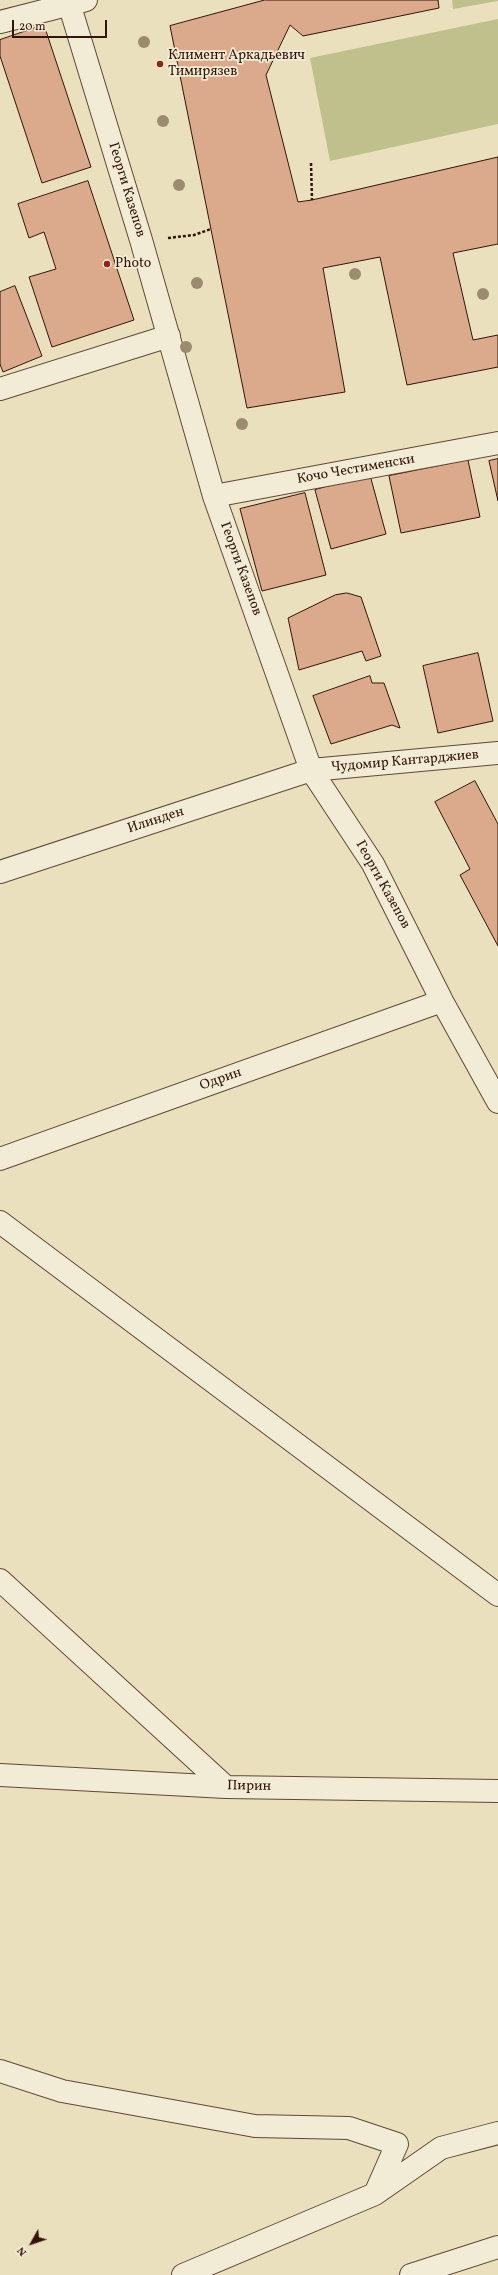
<!DOCTYPE html>
<html>
<head>
<meta charset="utf-8">
<style>
	body { margin:0 }
	#map { position:relative; width:498px; height:2275px; overflow:hidden; background:#ebe0be; font-family:Vollkorn,serif }
	canvas { display:block }
	.north { position:absolute; left:12px; top:2223px; width:40px; height:40px; -webkit-text-stroke:3px #f2ebd5; paint-order:stroke; rotate:230deg; font-size:11px; font-weight:700; line-height:16px; text-align:center; color:#321507 }
	.north::after { content:''; display:block; margin:auto; width:14px; height:18px; background:#321507; clip-path:polygon(50% 0,100% 100%,50% 72%,0 100%) }
	.scale { position:absolute; left:12px; top:20px; width:95px; height:18px; box-sizing:border-box; border:2px solid #321507; border-top:0; padding-left:5px; font-size:12px; line-height:14px; white-space:nowrap; color:#321507; -webkit-text-stroke:3px #f2ebd5; paint-order:stroke }
</style>
</head>
<body>
<div id="map">
<canvas width="498" height="2275"></canvas>
<div class="north">N</div>
<div class="scale">20 m</div>
</div>
<script>
const g = document.querySelector('canvas').getContext('2d');
g.lineJoin = 'round';
function fill(path, color) {
  g.fillStyle = color;
  g.fill(path, 'evenodd');
}
function stroke(path, color, width, dash) {
  g.strokeStyle = color;
  g.lineWidth = width;
  g.lineCap = dash ? 'butt' : 'round';
  g.setLineDash(dash || []);
  g.stroke(path);
}
function drawText(font, color, halo, rows, align = 'center') {
  g.font = font + ' Vollkorn,serif';
  g.lineWidth = 3.5;
  g.setLineDash([]);
  g.textBaseline = 'middle';
  g.strokeStyle = halo;
  g.fillStyle = color;
  for (const [text, x, y, turn = 0] of rows) {
    g.save();
    g.translate(x, y);
    g.rotate((+turn || 0) * Math.PI / 180);
    g.textAlign = isNaN(turn) ? turn : align;
    if (halo) g.strokeText(text, 0, 0);
    g.fillText(text, 0, 0);
    g.restore();
  }
}
const green = new Path2D(`
	M 452,0 L 498,0 L 498,1 L 453,9 Z
	M 498,19 L 498,124 L 330,161 L 310,58 Z`);
const building = new Path2D(`
	M 265,0 L 438,0 L 439,8 L 303,36 L 290,25 L 266,75 L 298,202 L 312,200 L 498,157 L 498,244 L 453,253 L 473,340 L 498,335 L 498,367 L 407,385 L 380,257 L 323,268 L 345,392 L 247,408 L 170,26 Z
	M 44,25 L 91,167 L 42,183 L 0,56 L 0,40 Z
	M 88,181 L 134,320 L 52,347 L 29,277 L 56,269 L 44,232 L 29,238 L 18,204 Z
	M 15,286 L 42,356 L 3,372 L 0,364 L 0,292 Z
	M 498,459 L 498,501 L 489,461 Z
	M 468,460 L 480,517 L 401,533 L 389,476 Z
	M 370,475 L 386,534 L 331,549 L 315,490 Z
	M 305,493 L 326,575 L 262,591 L 240,509 Z
	M 347,593 L 361,597 L 381,656 L 366,661 L 362,651 L 299,670 L 288,618 L 335,595 Z
	M 478,653 L 493,721 L 438,733 L 423,666 Z
	M 370,676 L 372,683 L 384,683 L 400,728 L 392,725 L 331,744 L 313,696 Z
	M 475,781 L 498,824 L 498,946 L 460,875 L 470,869 L 435,802 Z`);
const path = new Path2D(`
	M 311,163 L 312,200
	M 168,238 L 194,235 L 211,229`);
const street = new Path2D(`
	M 68,0 L 141,240 L 214,496 L 311,770 L 373,864 L 442,1001 L 498,1102
	M 0,22 L 86,0
	M 0,389 L 169,336
	M 214,496 L 498,443
	M 0,872 L 311,770 L 498,753
	M 0,1159 L 442,1001
	M 0,1222 L 498,1595
	M 0,1580 L 226,1787
	M 0,1775 L 226,1787 L 498,1791
	M 0,2071 L 62,2091 L 255,2126 L 349,2128 L 397,2144 L 375,2194 L 183,2275
	M 375,2194 L 441,2148 L 498,2133
	M 411,2275 L 498,2247`);
const trees = [
	[144,42],
	[163,121],
	[179,185],
	[355,274],
	[197,283],
	[483,294],
	[186,347],
	[242,424]
];
const markers = [
	[160,64,4,"#8f2418"],
	[107,264,4,"#8f2418"]
];
const poiNames = [
	["Климент Аркадьевич",168,56],
	["Тимирязев",168,72],
	["Photo",115,264]
];
const streetNames = [
	["Георги Казепов",126,190,73],
	["Кочо Честименски",356,470,-10],
	["Георги Казепов",240,569,70],
	["Чудомир Кантарджиев",405,762,-5],
	["Илинден",156,821,-18],
	["Георги Казепов",382,885,61],
	["Одрин",221,1080,-20],
	["Пирин",249,1787,1]
];
fill(green, '#bfc08c');
fill(building, '#dba98b');
stroke(building, '#321507', 1);
stroke(street, '#604835', 24);
stroke(path, '#321507', 2.5, [3, 2]);
stroke(street, '#f2ebd5', 22);
g.fillStyle = '#9c8c6f';
for (const [x, y] of trees) {
  g.beginPath();
  g.arc(x, y, 6, 0, 2 * Math.PI);
  g.fill();
}
for (const [x, y, r, color] of markers) {
  const dot = new Path2D();
  dot.arc(x, y, r, 0, 2 * Math.PI);
  g.fillStyle = color;
  g.fill(dot);
  stroke(dot, '#f2ebd5', 1.5);
}
drawText('14px', '#321507', '#f2ebd5', poiNames, 'left');
drawText('14px', '#321507', '#f2ebd5', streetNames);
</script>
</body>
</html>
